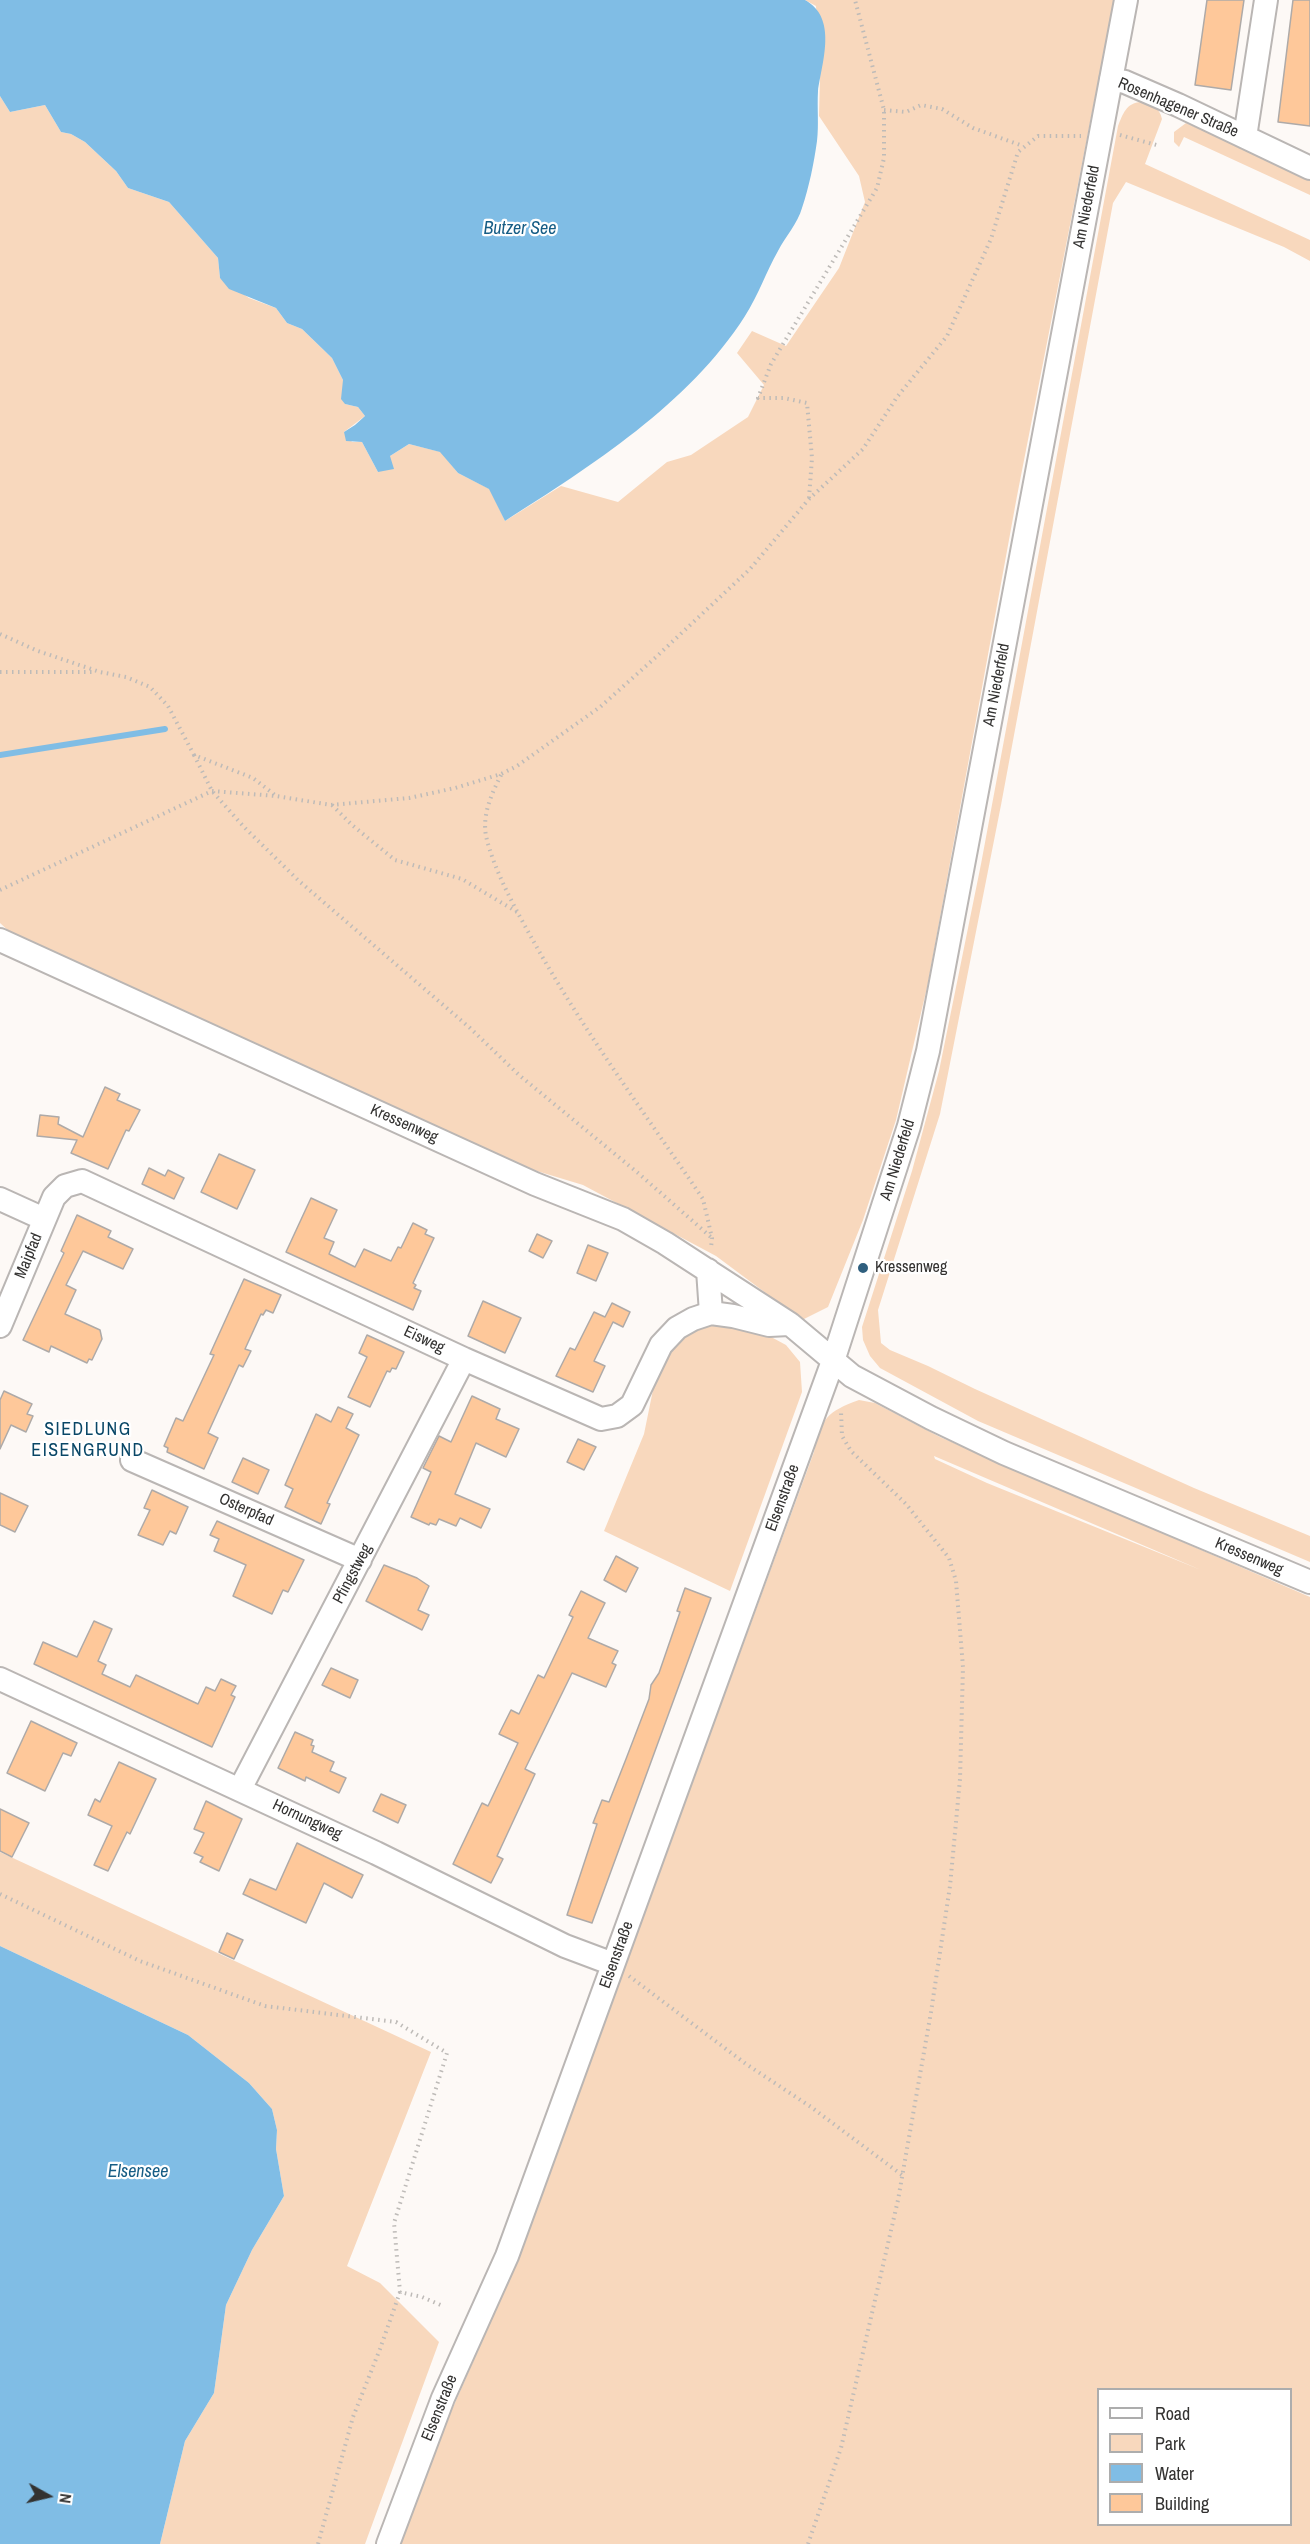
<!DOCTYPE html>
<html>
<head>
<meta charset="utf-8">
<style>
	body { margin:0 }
	#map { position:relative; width:1310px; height:2544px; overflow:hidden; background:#fdf9f6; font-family:"Archivo Narrow",sans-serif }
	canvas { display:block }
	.legend { position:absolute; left:1097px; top:2388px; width:195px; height:138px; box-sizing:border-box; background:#fff; border:2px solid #adadad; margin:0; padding:8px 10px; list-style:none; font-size:18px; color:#333231 }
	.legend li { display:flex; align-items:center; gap:12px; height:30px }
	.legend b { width:30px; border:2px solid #adadad }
	.north { position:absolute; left:18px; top:2466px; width:60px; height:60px; -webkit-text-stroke:4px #fff; paint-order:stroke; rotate:98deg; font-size:16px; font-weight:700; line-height:24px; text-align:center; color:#333231 }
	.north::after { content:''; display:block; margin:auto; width:21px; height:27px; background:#333231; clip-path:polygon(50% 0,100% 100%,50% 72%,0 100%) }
</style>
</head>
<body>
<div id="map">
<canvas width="1310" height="2544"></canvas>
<ul class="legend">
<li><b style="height:8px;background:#fff"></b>Road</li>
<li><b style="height:16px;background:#f8d8bd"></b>Park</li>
<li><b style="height:16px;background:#80bde5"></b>Water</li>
<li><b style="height:16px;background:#fec89a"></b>Building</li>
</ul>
<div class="north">N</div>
</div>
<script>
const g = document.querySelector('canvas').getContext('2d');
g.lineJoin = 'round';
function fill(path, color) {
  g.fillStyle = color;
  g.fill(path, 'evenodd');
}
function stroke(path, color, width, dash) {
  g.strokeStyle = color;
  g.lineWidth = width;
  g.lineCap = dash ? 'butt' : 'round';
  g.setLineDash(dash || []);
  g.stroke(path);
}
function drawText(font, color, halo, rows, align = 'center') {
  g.font = font + ' "Archivo Narrow",sans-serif';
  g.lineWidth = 4.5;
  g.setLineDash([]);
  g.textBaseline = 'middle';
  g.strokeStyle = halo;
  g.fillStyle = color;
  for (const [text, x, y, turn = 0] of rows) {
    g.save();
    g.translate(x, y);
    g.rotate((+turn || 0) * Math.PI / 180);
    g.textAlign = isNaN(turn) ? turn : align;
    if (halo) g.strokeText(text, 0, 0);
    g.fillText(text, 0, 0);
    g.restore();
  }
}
const green = new Path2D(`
	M 805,0 L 1114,0 L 1017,496 L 928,983 L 896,1120 L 863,1220 L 828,1307 L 802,1320 L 716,1256 L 583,1185 L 507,1162 L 12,934 L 0,923 L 0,96 L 10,112 L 45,105 L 61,132 L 71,134 L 85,142 L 116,171 L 128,188 L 169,202 L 218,258 L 220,278 L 249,298 L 276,308 L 287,323 L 302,329 L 332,358 L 343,380 L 345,404 L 358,407 L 365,416 L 344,432 L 352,442 L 362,442 L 378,472 L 390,456 L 409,444 L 441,452 L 458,473 L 490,489 L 505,521 L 561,486 L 618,502 L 667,462 L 691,455 L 748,417 L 764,385 L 737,353 L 752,331 L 786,346 L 839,268 L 865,202 L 859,176 L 819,116 L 820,77 L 816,6 Z
	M 1141,102 C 1152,103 1159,107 1162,119 L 1145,164 L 1310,240 L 1310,261 L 1284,247 L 1126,182 L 1113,203 L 1001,805 L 940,1114 L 878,1310 L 881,1343 L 890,1350 L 928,1366 L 975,1389 L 1194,1488 L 1310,1536 L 1310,1562 L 978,1421 L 880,1368 L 870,1356 L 863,1340 L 862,1327 L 912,1171 L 939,1071 L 981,864 L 1118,126 C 1123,114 1126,103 1141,102 Z
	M 1186,123 L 1310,178 L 1310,195 L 1184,137 L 1179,147 L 1174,142 L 1174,132 Z
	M 706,1324 L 728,1324 L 760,1331 L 786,1345 L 800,1362 L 802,1392 L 730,1591 L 604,1531 L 644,1434 L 654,1385 L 668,1350 L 685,1332 Z
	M 859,1400 L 875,1403 L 940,1437 L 1310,1597 L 1310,2544 L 400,2544 L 451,2412 L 509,2280 L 814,1452 C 820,1419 828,1411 859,1400 ZM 934,1456 L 1201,1570 L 987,1483 L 935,1459 ZM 1098,2390 L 1290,2390 L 1290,2524 L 1098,2524 Z
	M 0,1852 L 431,2052 L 347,2266 L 380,2283 L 439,2342 L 365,2544 L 160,2544 L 185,2441 L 214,2393 L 226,2305 L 252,2250 L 284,2196 L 276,2149 L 277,2130 L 272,2109 L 249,2083 L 188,2035 L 0,1946 Z`);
const water = new Path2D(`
	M 0,0 L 805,0 C 838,18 822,62 818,91 C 817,108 819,125 817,141 C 814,163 809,187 802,208 C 798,223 785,237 778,251 C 766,272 758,296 745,316 C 689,404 591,466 505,521 L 489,489 L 458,473 L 440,452 L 409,444 L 390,456 L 394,469 L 378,472 L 362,442 L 346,441 L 344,432 L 355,425 L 365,416 L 358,407 L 345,404 L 341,399 L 343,380 L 332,358 L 302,329 L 287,323 L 276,308 L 229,289 L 220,278 L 218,258 L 169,202 L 128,188 L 116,171 L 85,142 L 71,134 L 61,132 L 45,105 L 10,112 L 0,96 Z
	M 0,1946 L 188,2035 L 249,2083 L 272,2109 L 277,2130 L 276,2149 L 284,2196 L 252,2250 L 226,2305 L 214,2393 L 185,2441 L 160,2544 L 0,2544 Z`);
const stream = new Path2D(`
	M 0,755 L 165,729`);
const building = new Path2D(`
	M 1207,0 L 1244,0 L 1231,90 L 1195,85 Z
	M 1293,0 L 1310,0 L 1310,126 L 1278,122 Z
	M 105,1087 L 120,1094 L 117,1100 L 140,1110 L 129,1131 L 126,1130 L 108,1169 L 71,1153 L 77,1140 L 37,1136 L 40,1115 L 59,1117 L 58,1124 L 83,1137 Z
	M 219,1154 L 255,1170 L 237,1209 L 201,1192 Z
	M 149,1168 L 165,1176 L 168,1170 L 184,1178 L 174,1199 L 142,1184 Z
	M 311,1198 L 337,1210 L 324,1238 L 334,1242 L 329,1254 L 355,1267 L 364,1249 L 391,1261 L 398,1247 L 401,1248 L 413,1223 L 427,1230 L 425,1234 L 434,1238 L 413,1283 L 416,1285 L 414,1288 L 421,1291 L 413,1310 L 286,1252 Z
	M 77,1215 L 111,1231 L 108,1237 L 133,1249 L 123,1269 L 83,1251 L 66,1285 L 76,1290 L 65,1314 L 100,1330 L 102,1339 L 92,1360 L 89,1359 L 87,1363 L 51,1346 L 49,1352 L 23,1340 L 64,1253 L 61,1251 Z
	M 537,1234 L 552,1241 L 543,1258 L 529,1251 Z
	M 588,1245 L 608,1253 L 596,1281 L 577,1273 Z
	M 244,1279 L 281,1295 L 273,1313 L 266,1310 L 263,1315 L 261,1314 L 245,1349 L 251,1351 L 243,1367 L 239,1365 L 208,1433 L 218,1438 L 204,1469 L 167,1452 L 168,1448 L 164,1446 L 176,1418 L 183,1421 L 214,1355 L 210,1354 Z
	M 483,1301 L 521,1318 L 505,1353 L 468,1336 Z
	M 612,1303 L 630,1312 L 623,1327 L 613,1322 L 594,1361 L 605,1366 L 593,1392 L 556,1376 L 570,1348 L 575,1350 L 594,1312 L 605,1317 Z
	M 367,1335 L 404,1352 L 396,1369 L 392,1368 L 390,1372 L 387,1371 L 370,1407 L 348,1397 L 367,1357 L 359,1353 Z
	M 4,1391 L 32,1404 L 27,1414 L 33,1416 L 26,1432 L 11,1425 L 0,1449 L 0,1400 Z
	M 472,1396 L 500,1409 L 496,1419 L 519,1429 L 506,1457 L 476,1443 L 455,1494 L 490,1509 L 481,1528 L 460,1518 L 456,1526 L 439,1519 L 436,1525 L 430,1523 L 429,1525 L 411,1517 L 431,1472 L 423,1468 L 439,1436 L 451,1442 Z
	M 338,1407 L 353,1414 L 346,1428 L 359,1435 L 327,1503 L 330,1504 L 321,1524 L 285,1507 L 293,1489 L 285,1485 L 316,1414 L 331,1422 Z
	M 578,1439 L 596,1447 L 584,1470 L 567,1462 Z
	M 243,1458 L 269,1470 L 258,1494 L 232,1482 Z
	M 152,1490 L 188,1507 L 176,1534 L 170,1531 L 163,1545 L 138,1535 L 150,1510 L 144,1508 Z
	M 0,1493 L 28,1506 L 15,1532 L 0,1525 Z
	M 217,1521 L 304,1560 L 288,1592 L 283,1590 L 272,1614 L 233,1596 L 246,1565 L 214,1551 L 219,1539 L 210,1535 Z
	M 616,1556 L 638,1568 L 626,1592 L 604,1580 Z
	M 384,1565 L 417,1578 L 429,1586 L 418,1610 L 429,1615 L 422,1630 L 366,1601 Z
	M 685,1588 L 711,1598 L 592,1923 L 567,1915 L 597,1824 L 593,1823 L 602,1800 L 609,1802 L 626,1759 L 649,1699 L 651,1685 L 659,1673 L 680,1612 L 677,1611 Z
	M 581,1591 L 605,1603 L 588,1638 L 618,1651 L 612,1663 L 616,1665 L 606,1687 L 572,1673 L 525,1769 L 535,1774 L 497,1856 L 503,1859 L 491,1883 L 453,1864 L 482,1803 L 488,1806 L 518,1743 L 499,1734 L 511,1710 L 519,1714 L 538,1675 L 544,1678 L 573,1617 L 569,1615 Z
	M 94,1621 L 112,1629 L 98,1661 L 106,1665 L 102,1674 L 130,1687 L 136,1675 L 198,1704 L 206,1687 L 215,1691 L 221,1679 L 236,1686 L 231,1695 L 235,1697 L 212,1747 L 34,1664 L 43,1642 L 77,1657 Z
	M 331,1668 L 358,1680 L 350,1698 L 322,1685 Z
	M 31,1721 L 77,1743 L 71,1756 L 63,1753 L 45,1791 L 7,1773 Z
	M 295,1732 L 313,1740 L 311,1745 L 314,1746 L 312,1752 L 334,1762 L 330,1771 L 346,1778 L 339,1793 L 306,1777 L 305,1781 L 278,1768 Z
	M 119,1762 L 156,1779 L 130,1834 L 127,1832 L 108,1871 L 94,1865 L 112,1826 L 88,1815 L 95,1799 L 100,1802 Z
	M 381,1794 L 406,1805 L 398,1823 L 373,1811 Z
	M 206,1801 L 242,1819 L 219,1871 L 200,1862 L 203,1857 L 194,1853 L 204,1833 L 194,1829 Z
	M 0,1809 L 29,1823 L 12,1857 L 0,1851 Z
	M 297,1843 L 363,1875 L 352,1898 L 324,1883 L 306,1923 L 243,1894 L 250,1879 L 276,1890 Z
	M 227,1933 L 243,1940 L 234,1959 L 219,1952 Z`);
const path = new Path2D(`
	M 884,110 L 906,112 L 921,105 L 942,109 L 973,128 L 1023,146
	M 1120,135 L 1160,146
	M 809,498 L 812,458 L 807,403 L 784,398 L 758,398 L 771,364 L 877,188 L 884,158 L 884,110 L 855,0
	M 0,634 L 38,651 L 100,672 L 126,677 L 150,687 L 168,706 L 194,755 L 253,778 L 275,795
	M 0,672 L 96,672
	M 194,755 L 212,791 L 244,827 L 299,881 L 470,1028 L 519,1075 L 638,1173 L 712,1238
	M 501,775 C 492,793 482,814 486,836 C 494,871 517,912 535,944 C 585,1033 646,1115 703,1199 L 712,1238 L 711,1248
	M 332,805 L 352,825 L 395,860 L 462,879 L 517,912
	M 0,890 L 212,791 L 276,796 L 331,805 L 409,798 L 455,788 L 501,774 L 517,766 L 600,707 L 656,657 L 750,569 L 809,499 L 863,449 L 897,397 L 947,336 L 991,239 L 1018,152 L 1038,136 L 1081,136
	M 0,1894 L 140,1961 L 265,2006 L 396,2022 L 447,2053 L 394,2223 L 400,2292 L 422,2297 L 443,2306
	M 629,1976 L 746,2064 L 811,2107 L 902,2175
	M 318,2544 L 353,2417 L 380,2349 L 400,2292
	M 808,2544 L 841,2448 L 898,2200 L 931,2012 L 950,1886 L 960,1779 L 963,1667 L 956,1581 L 949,1558 L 906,1504 L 851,1451 L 842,1436 L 841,1411`);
const minor = new Path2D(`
	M 1111,79 L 1125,82 L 1178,105 L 1310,168
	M 1245,137 L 1266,0
	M 0,940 L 535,1184 L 623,1219 L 665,1243 L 790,1324 L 852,1376 L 931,1418 L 1004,1453 L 1310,1582
	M 0,1199 L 44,1219
	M 708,1270 L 711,1313
	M 0,1326 L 54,1197 L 65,1186 L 82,1181 L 464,1359 L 601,1419 L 617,1416 L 632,1405 L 661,1345 L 677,1328 L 693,1319 L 711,1313 L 733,1316 L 769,1325 L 789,1324
	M 132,1460 L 360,1560
	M 0,1679 L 376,1853 L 565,1946 L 613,1964
	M 240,1789 L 464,1359
	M 388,2544 L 443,2398 L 507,2256 L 833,1361 L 909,1126 L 928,1051 L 1126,0`);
const markers = [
	[863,1268,6,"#2f5f7e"]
];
const streetNames = [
	["Rosenhagener Straße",1178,108,23],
	["Am Niederfeld",1087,207,-79],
	["Am Niederfeld",997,685,-79],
	["Kressenweg",404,1124,24],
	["Am Niederfeld",898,1160,-73],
	["Maipfad",29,1256,-68],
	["Eisweg",424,1340,25],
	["Elsenstraße",783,1498,-70],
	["Osterpfad",246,1510,24],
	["Kressenweg",1249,1557,23],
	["Pfingstweg",353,1574,-62],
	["Hornungweg",307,1820,25],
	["Elsenstraße",617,1955,-70],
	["Elsenstraße",440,2408,-68]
];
const poiNames = [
	["Kressenweg",875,1268]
];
const waterNames = [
	["Butzer See",520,229],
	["Elsensee",138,2172]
];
const neighbourhoodNames = [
	["SIEDLUNG",88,1430],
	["EISENGRUND",88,1451]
];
fill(green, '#f8d8bd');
fill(water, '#80bde5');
stroke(stream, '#80bde5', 6);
fill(building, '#fec89a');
stroke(building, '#aeaaa8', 1.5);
stroke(minor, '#bab6b4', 26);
stroke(path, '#bebbb8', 4, [1.5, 4.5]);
stroke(minor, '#fff', 22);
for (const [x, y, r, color] of markers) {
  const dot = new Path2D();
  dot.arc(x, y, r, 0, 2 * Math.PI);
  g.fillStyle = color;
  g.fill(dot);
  stroke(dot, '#fff', 2);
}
drawText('16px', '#333231', '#fff', streetNames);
drawText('16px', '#333231', '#fff', poiNames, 'left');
drawText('italic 18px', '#165d85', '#fff', waterNames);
g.letterSpacing = '1.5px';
drawText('18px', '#094767', '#fff', neighbourhoodNames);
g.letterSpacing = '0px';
</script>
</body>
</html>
